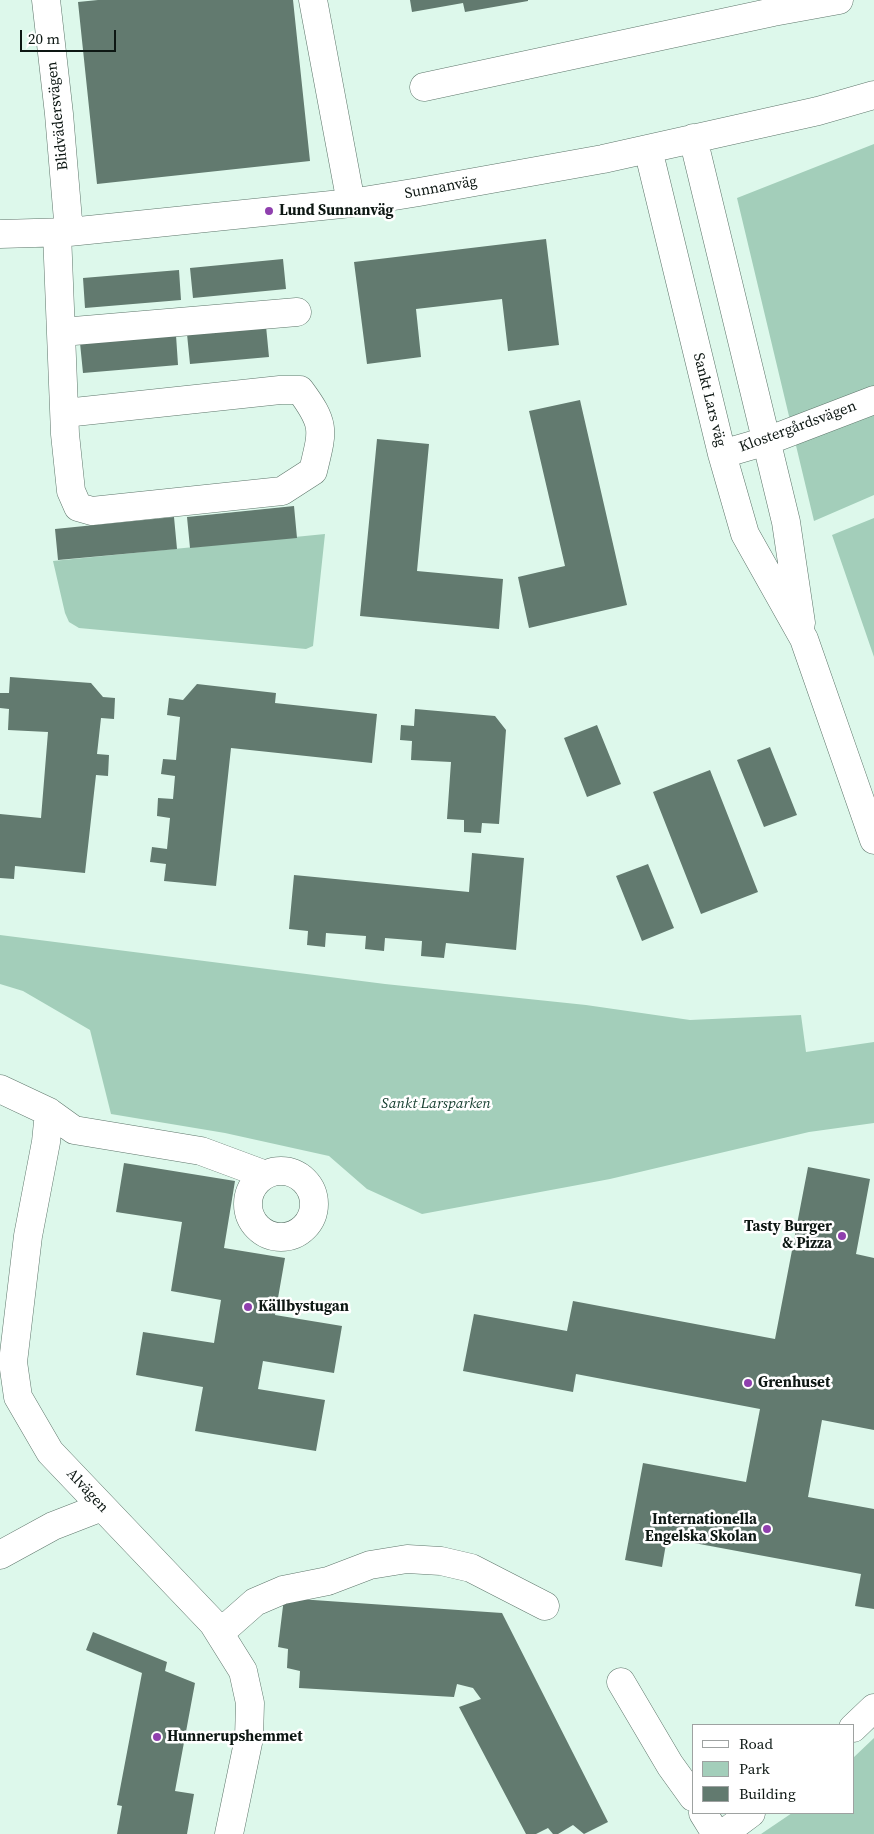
<!DOCTYPE html>
<html>
<head>
<meta charset="utf-8">
<style>
	body { margin:0 }
	#map { position:relative; width:874px; height:1834px; overflow:hidden; background:#ddf8eb; font-family:"Source Serif 4",serif }
	canvas { display:block }
	.legend { position:absolute; left:692px; top:1724px; width:162px; height:90px; box-sizing:border-box; background:#fff; border:1px solid #9ea2a1; margin:0; padding:6px 9px; list-style:none; font-size:15px; color:#0d1713 }
	.legend li { display:flex; align-items:center; gap:10px; height:25px }
	.legend b { width:25px; border:1px solid #9ea2a1 }
	.scale { position:absolute; left:20px; top:30px; width:96px; height:22px; box-sizing:border-box; border:2px solid #0d1713; border-top:0; padding-left:6px; font-size:15px; line-height:18px; white-space:nowrap; color:#0d1713; -webkit-text-stroke:4px #fff; paint-order:stroke }
</style>
</head>
<body>
<div id="map">
<canvas width="874" height="1834"></canvas>
<ul class="legend">
<li><b style="height:6px;background:#fff"></b>Road</li>
<li><b style="height:14px;background:#a3ceba"></b>Park</li>
<li><b style="height:14px;background:#627a6f"></b>Building</li>
</ul>
<div class="scale">20 m</div>
</div>
<script>
const g = document.querySelector('canvas').getContext('2d');
g.lineJoin = 'round';
function fill(path, color) {
  g.fillStyle = color;
  g.fill(path, 'evenodd');
}
function stroke(path, color, width, dash) {
  g.strokeStyle = color;
  g.lineWidth = width;
  g.lineCap = dash ? 'butt' : 'round';
  g.setLineDash(dash || []);
  g.stroke(path);
}
function drawText(font, color, halo, rows, align = 'center') {
  g.font = font + ' "Source Serif 4",serif';
  g.lineWidth = 5;
  g.setLineDash([]);
  g.textBaseline = 'middle';
  g.strokeStyle = halo;
  g.fillStyle = color;
  for (const [text, x, y, turn = 0] of rows) {
    g.save();
    g.translate(x, y);
    g.rotate((+turn || 0) * Math.PI / 180);
    g.textAlign = isNaN(turn) ? turn : align;
    if (halo) g.strokeText(text, 0, 0);
    g.fillText(text, 0, 0);
    g.restore();
  }
}
const green = new Path2D(`
	M 874,144 L 874,495 L 814,521 L 737,198 Z
	M 874,518 L 874,657 L 832,535 Z
	M 325,534 L 313,646 L 306,649 L 79,628 L 69,622 L 65,613 L 53,561 Z
	M 0,935 L 385,984 L 586,1005 L 690,1020 L 801,1015 L 806,1052 L 874,1042 L 874,1123 L 809,1132 L 610,1179 L 422,1214 L 367,1189 L 329,1156 L 225,1133 L 111,1114 L 90,1030 L 23,991 L 0,984 Z
	M 874,1738 L 874,1834 L 761,1834 L 792,1813 L 853,1813 L 853,1758 Z`);
const building = new Path2D(`
	M 98,0 L 293,0 L 310,161 L 97,184 L 78,2 Z
	M 410,0 L 528,0 L 528,1 L 465,12 L 463,3 L 412,12 Z
	M 546,239 L 559,345 L 508,351 L 502,299 L 416,309 L 421,357 L 367,364 L 354,262 Z
	M 283,259 L 286,289 L 193,298 L 190,268 Z
	M 179,270 L 181,300 L 85,308 L 83,278 Z
	M 266,326 L 269,357 L 190,364 L 187,334 Z
	M 176,335 L 178,365 L 83,373 L 80,343 Z
	M 580,400 L 627,605 L 529,628 L 518,577 L 565,566 L 529,411 Z
	M 377,439 L 429,444 L 417,571 L 503,579 L 499,629 L 360,616 Z
	M 294,506 L 297,538 L 190,548 L 187,517 Z
	M 174,517 L 177,549 L 58,560 L 55,529 Z
	M 10,677 L 91,683 L 103,697 L 115,698 L 114,719 L 101,718 L 97,754 L 109,755 L 108,776 L 96,775 L 85,873 L 15,866 L 14,879 L 0,878 L 0,814 L 41,818 L 48,732 L 8,730 L 9,709 L 0,708 L 0,693 L 9,693 Z
	M 197,684 L 276,693 L 275,703 L 377,714 L 372,763 L 231,748 L 216,886 L 164,881 L 166,864 L 150,862 L 152,847 L 167,849 L 170,818 L 157,816 L 158,798 L 173,799 L 175,776 L 161,774 L 163,759 L 176,760 L 180,717 L 167,715 L 169,698 L 183,700 Z
	M 415,709 L 495,716 L 506,730 L 499,824 L 482,823 L 481,833 L 464,832 L 464,820 L 447,819 L 451,762 L 411,760 L 412,741 L 400,740 L 401,725 L 414,726 Z
	M 597,725 L 621,784 L 587,797 L 564,738 Z
	M 770,747 L 797,815 L 764,827 L 737,760 Z
	M 710,770 L 758,892 L 701,914 L 653,792 Z
	M 472,853 L 524,858 L 516,950 L 446,943 L 444,958 L 421,956 L 422,941 L 385,938 L 384,951 L 365,949 L 366,936 L 326,933 L 325,947 L 307,945 L 308,931 L 289,929 L 294,875 L 469,892 Z
	M 648,864 L 674,928 L 642,941 L 616,876 Z
	M 124,1163 L 235,1181 L 224,1248 L 285,1258 L 275,1315 L 342,1326 L 334,1373 L 263,1361 L 258,1389 L 325,1400 L 316,1451 L 195,1431 L 203,1387 L 136,1375 L 143,1332 L 214,1343 L 221,1300 L 171,1291 L 182,1222 L 116,1212 Z
	M 808,1167 L 870,1179 L 856,1254 L 874,1258 L 874,1430 L 822,1420 L 808,1497 L 874,1509 L 874,1609 L 855,1606 L 861,1574 L 667,1538 L 662,1567 L 625,1560 L 643,1463 L 746,1482 L 760,1409 L 576,1374 L 573,1392 L 463,1371 L 474,1314 L 567,1331 L 573,1301 L 775,1339 Z
	M 284,1598 L 502,1613 L 608,1822 L 584,1834 L 573,1825 L 558,1834 L 553,1834 L 548,1828 L 536,1834 L 526,1834 L 459,1707 L 481,1699 L 473,1688 L 457,1684 L 454,1697 L 299,1688 L 300,1671 L 287,1668 L 288,1649 L 278,1647 Z
	M 93,1632 L 167,1662 L 165,1671 L 195,1683 L 175,1791 L 194,1794 L 187,1834 L 117,1834 L 122,1806 L 117,1805 L 142,1673 L 86,1650 Z`);
const minor = new Path2D(`
	M 46,0 L 59,114 L 69,232
	M 313,0 L 351,203
	M 424,87 L 773,12 L 839,0
	M 693,138 L 786,522 L 801,623
	M 648,149 L 722,454 L 745,534 L 804,639 L 874,840
	M 57,233 L 65,434 L 71,491 L 78,507 L 92,511 L 282,491 L 313,471 C 323,430 326,425 300,390 L 280,390 L 65,413
	M 0,234 L 69,232 L 351,203 L 419,192 L 603,159 L 818,111 L 874,95
	M 62,332 L 297,312
	M 722,454 L 767,441 L 874,400
	M 0,1089 L 49,1112 L 74,1130 L 201,1151 L 263,1174
	M 49,1112 L 46,1142 L 28,1236 L 13,1362 L 18,1397 L 50,1452 L 213,1623 L 243,1671 L 250,1703 L 249,1738 L 229,1834
	M248 1204a33 33 0 1 1 66 0a33 33 0 1 1-66 0Z
	M 0,1555 L 53,1526 L 102,1507
	M 221,1632 L 255,1602 L 283,1590 L 328,1581 L 370,1565 L 407,1559 L 441,1561 L 471,1568 L 545,1606
	M 621,1682 L 670,1765 L 693,1797
	M 853,1728 L 874,1708
	M 703,1813 L 716,1834
	M 723,1834 L 751,1813`);
const markers = [
	[269,211,5,"#8f3fae"],
	[842,1236,5,"#8f3fae"],
	[248,1307,5,"#8f3fae"],
	[748,1383,5,"#8f3fae"],
	[767,1529,5,"#8f3fae"],
	[157,1737,5,"#8f3fae"]
];
const streetNames = [
	["Blidvädersvägen",58,116,-96],
	["Sunnanväg",441,188,-10],
	["Sankt Lars väg",709,400,76],
	["Klostergårdsvägen",798,427,-20],
	["Alvägen",87,1491,47]
];
const poiNames = [
	["Lund Sunnanväg",279,211],
	["Tasty Burger",832,1227,"right"],
	["& Pizza",832,1244,"right"],
	["Källbystugan",258,1307],
	["Grenhuset",758,1383],
	["Internationella",757,1520,"right"],
	["Engelska Skolan",757,1537,"right"],
	["Hunnerupshemmet",167,1737]
];
const parkNames = [
	["Sankt Larsparken",436,1104]
];
fill(green, '#a3ceba');
fill(building, '#627a6f');
stroke(minor, '#5e766b', 29);
stroke(minor, '#fff', 28);
for (const [x, y, r, color] of markers) {
  const dot = new Path2D();
  dot.arc(x, y, r, 0, 2 * Math.PI);
  g.fillStyle = color;
  g.fill(dot);
  stroke(dot, '#fff', 2);
}
drawText('15px', '#0d1713', '#fff', streetNames);
drawText('bold 15px', '#0d1713', '#fff', poiNames, 'left');
drawText('italic 15px', '#123b2c', '#fff', parkNames);
</script>
</body>
</html>
